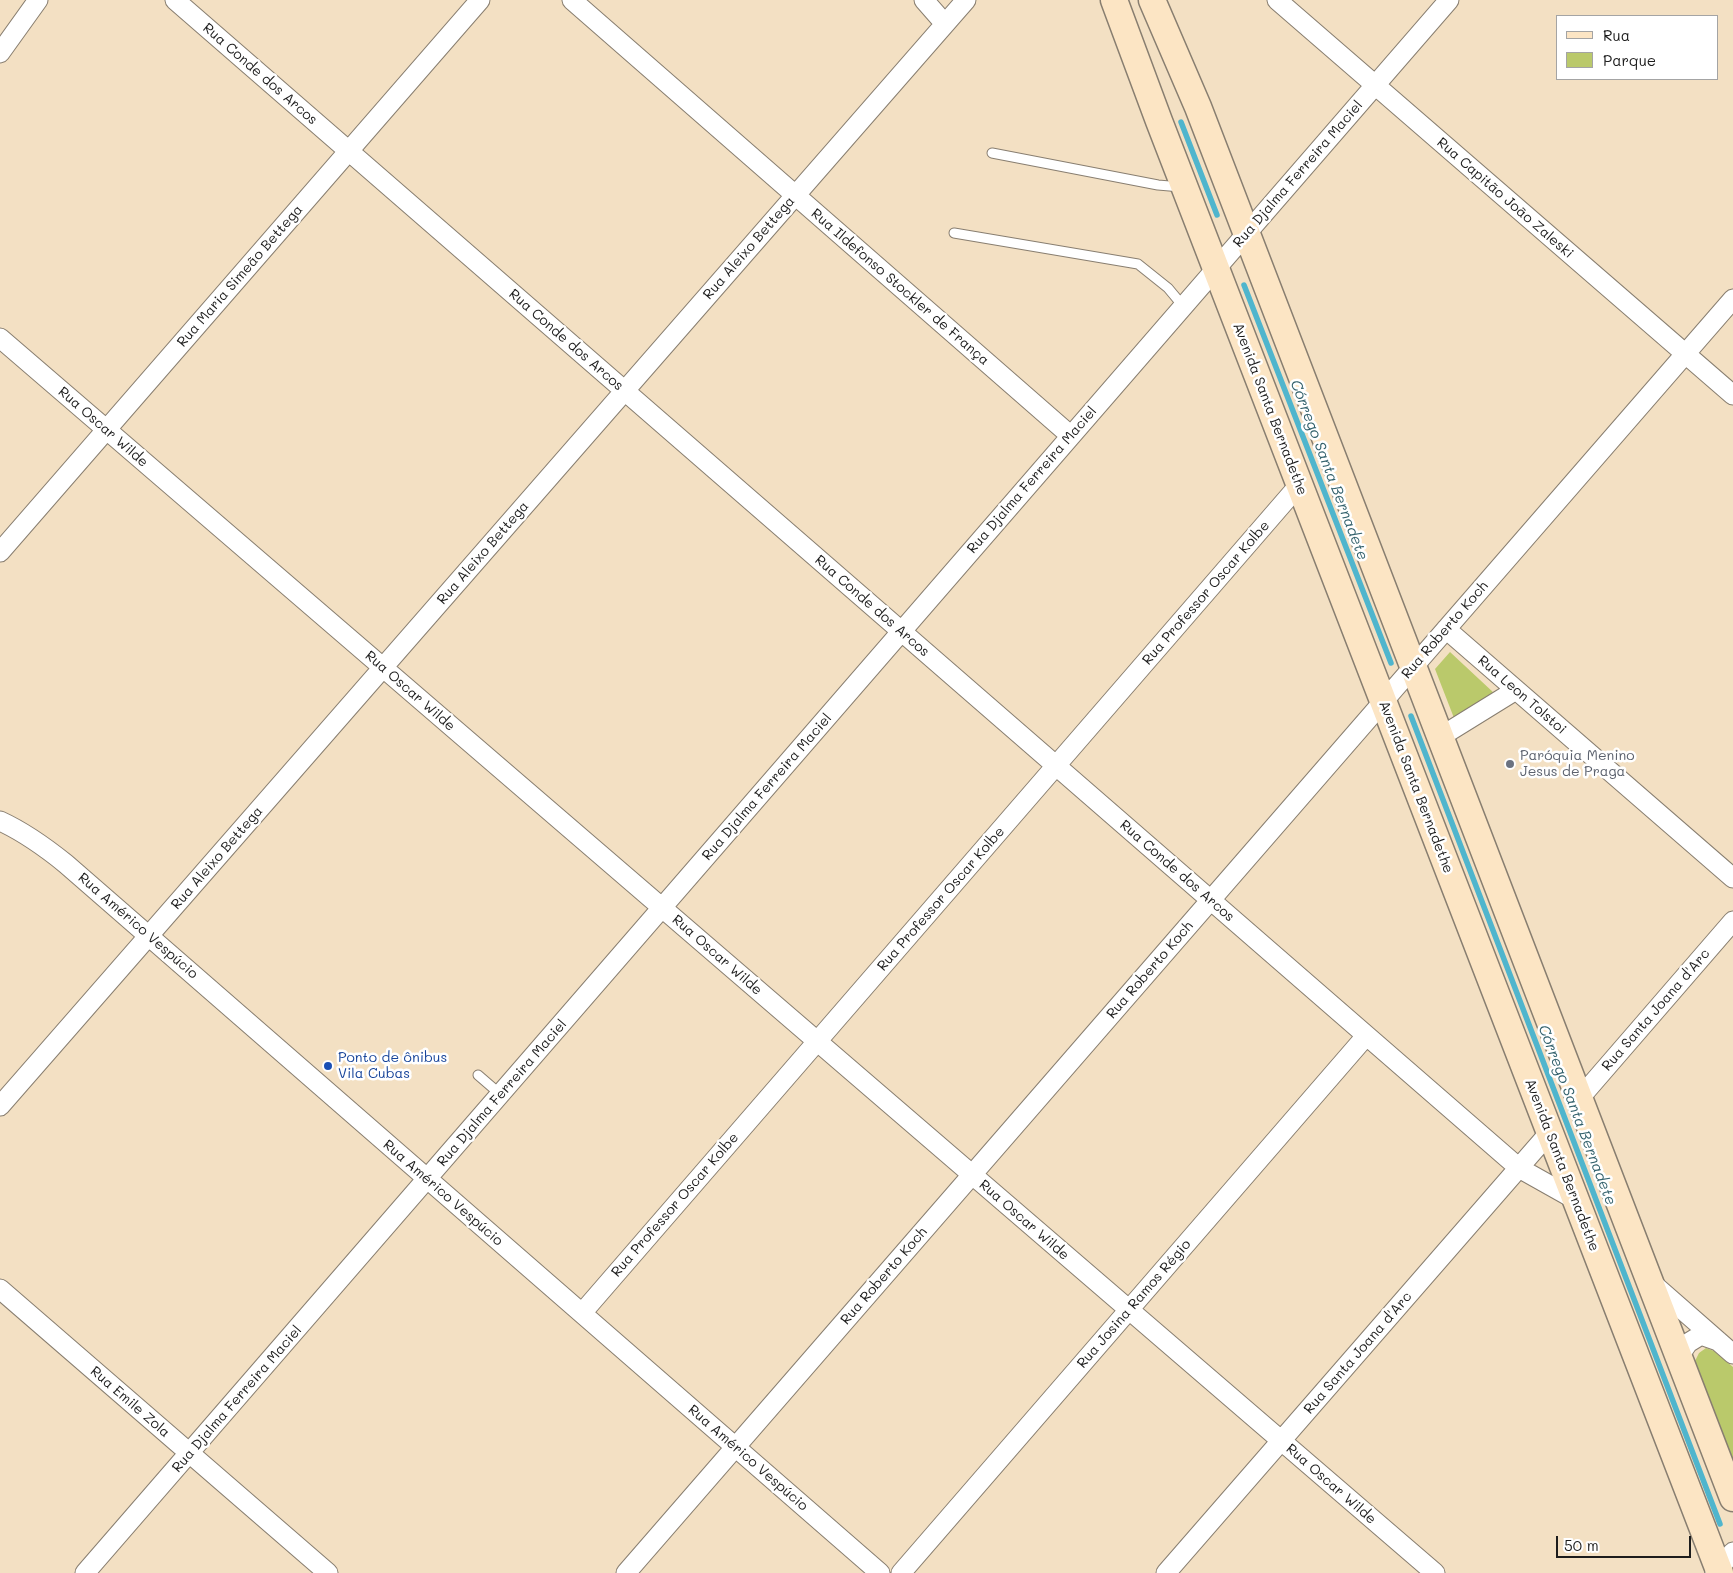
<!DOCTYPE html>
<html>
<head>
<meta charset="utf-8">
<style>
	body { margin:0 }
	#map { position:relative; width:1733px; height:1573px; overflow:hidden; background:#f3e0c3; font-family:Mali,sans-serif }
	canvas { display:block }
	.legend { position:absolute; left:1556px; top:15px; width:162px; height:65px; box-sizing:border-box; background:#fff; border:1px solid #a4a4a4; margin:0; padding:6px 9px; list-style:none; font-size:15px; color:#1c1c1c }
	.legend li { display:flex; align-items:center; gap:10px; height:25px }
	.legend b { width:25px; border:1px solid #a4a4a4 }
	.scale { position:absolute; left:1556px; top:1536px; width:135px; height:22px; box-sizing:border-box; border:2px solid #1c1c1c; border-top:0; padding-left:6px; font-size:15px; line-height:18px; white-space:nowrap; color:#1c1c1c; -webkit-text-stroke:4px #fff; paint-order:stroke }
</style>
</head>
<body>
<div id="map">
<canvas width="1733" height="1573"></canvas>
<ul class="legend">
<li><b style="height:6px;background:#fce5c4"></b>Rua</li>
<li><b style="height:14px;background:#bac96b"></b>Parque</li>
</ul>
<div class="scale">50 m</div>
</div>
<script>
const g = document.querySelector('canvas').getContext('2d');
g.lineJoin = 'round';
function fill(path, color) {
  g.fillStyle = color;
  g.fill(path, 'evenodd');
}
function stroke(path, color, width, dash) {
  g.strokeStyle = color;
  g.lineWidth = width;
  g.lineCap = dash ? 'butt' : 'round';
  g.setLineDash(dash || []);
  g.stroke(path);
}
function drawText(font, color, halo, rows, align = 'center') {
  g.font = font + ' Mali,sans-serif';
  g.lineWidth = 5;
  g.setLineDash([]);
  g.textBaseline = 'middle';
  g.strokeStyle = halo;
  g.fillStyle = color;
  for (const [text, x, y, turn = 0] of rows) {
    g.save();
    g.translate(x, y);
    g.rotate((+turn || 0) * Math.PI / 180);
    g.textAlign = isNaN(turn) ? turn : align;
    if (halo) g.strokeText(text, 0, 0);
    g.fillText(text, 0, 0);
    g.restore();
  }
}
const green = new Path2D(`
	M 1450,652 L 1494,693 L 1454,718 L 1435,669 Z
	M 1706,1348 L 1714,1351 L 1733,1367 L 1733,1460 L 1695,1361 L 1699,1353 Z`);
const stream = new Path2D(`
	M 1181,122 L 1217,215
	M 1244,285 L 1391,663
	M 1411,716 L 1720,1524`);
const lane = new Path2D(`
	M 992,153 L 1158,185 L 1181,187
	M 954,233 L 1138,264 L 1168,288 L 1183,306
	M 478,1075 L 500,1094`);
const street = new Path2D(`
	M 175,0 L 1519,1168 L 1576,1200
	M 572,0 L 1071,436
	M 924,0 L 945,24
	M 1277,0 L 1733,395
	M 0,53 L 38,0
	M 0,338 L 1435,1573
	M 0,552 L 480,0
	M 1446,629 L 1733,878
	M 1440,737 L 1516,690
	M 0,821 C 24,832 45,847 66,864 L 880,1573
	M 1579,1099 L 1733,921
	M 0,1106 L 966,0
	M 1653,1284 L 1733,1354
	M 0,1289 L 328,1573
	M 582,1313 L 1299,485
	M 1679,1356 L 1688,1343 L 1701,1335 L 1718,1341
	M 85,1573 L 1449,0
	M 626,1573 L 1733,299
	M 901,1573 L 1366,1036
	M 1166,1573 L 1550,1132
	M 1715,1573 L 1733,1552`);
const secondary = new Path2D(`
	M 1114,0 L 1159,121 L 1720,1573
	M 1152,0 L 1198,107 L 1733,1498`);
const markers = [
	[1510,764,5,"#6b7280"],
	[328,1066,5,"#1a4fb4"]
];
const streetNames = [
	["Rua Conde dos Arcos",260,74,41],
	["Rua Djalma Ferreira Maciel",1298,174,-49],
	["Rua Capitão João Zaleski",1505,198,41],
	["Rua Aleixo Bettega",749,248,-49],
	["Rua Maria Simeão Bettega",240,276,-49],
	["Rua Ildefonso Stockler de França",900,287,41],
	["Rua Conde dos Arcos",566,340,41],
	["Avenida Santa Bernadethe",1270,409,69],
	["Rua Oscar Wilde",103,427,41],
	["Rua Djalma Ferreira Maciel",1032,480,-49],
	["Rua Aleixo Bettega",483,553,-49],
	["Rua Professor Oscar Kolbe",1206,593,-49],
	["Rua Conde dos Arcos",872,606,41],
	["Rua Roberto Koch",1445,630,-49],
	["Rua Oscar Wilde",410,691,41],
	["Rua Leon Tolstoi",1522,695,41],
	["Rua Djalma Ferreira Maciel",767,787,-49],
	["Avenida Santa Bernadethe",1416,787,69],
	["Rua Aleixo Bettega",217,858,-49],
	["Rua Conde dos Arcos",1177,871,41],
	["Rua Professor Oscar Kolbe",941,899,-49],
	["Rua Américo Vespúcio",138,926,41],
	["Rua Oscar Wilde",717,955,41],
	["Rua Roberto Koch",1150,970,-49],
	["Rua Santa Joana d'Arc",1656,1010,-49],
	["Rua Djalma Ferreira Maciel",502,1093,-49],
	["Avenida Santa Bernadethe",1562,1165,69],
	["Rua Américo Vespúcio",443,1193,41],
	["Rua Professor Oscar Kolbe",675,1205,-49],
	["Rua Oscar Wilde",1024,1220,41],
	["Rua Roberto Koch",884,1276,-49],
	["Rua Josina Ramos Régio",1134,1304,-49],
	["Rua Santa Joana d'Arc",1358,1353,-49],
	["Rua Djalma Ferreira Maciel",237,1399,-49],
	["Rua Emile Zola",130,1402,41],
	["Rua Américo Vespúcio",748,1458,41],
	["Rua Oscar Wilde",1331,1484,41]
];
const worshipNames = [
	["Paróquia Menino",1520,756],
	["Jesus de Praga",1520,772]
];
const transitNames = [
	["Ponto de ônibus",338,1058],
	["Vila Cubas",338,1074]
];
const waterNames = [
	["Córrego Santa Bernadete",1329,470,69],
	["Córrego Santa Bernadete",1577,1115,69]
];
fill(green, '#bac96b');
stroke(stream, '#4fb5cd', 5.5);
stroke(lane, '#887e70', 11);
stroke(street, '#887e70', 21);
stroke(secondary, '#887e70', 29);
stroke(lane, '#fff', 9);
stroke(street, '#fff', 19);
stroke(secondary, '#fce5c4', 26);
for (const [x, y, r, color] of markers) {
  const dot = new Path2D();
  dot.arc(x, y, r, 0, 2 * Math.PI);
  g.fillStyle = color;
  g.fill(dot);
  stroke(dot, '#fff', 2);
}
drawText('14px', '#1c1c1c', '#fff', streetNames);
drawText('14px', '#5b616d', '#fff', worshipNames, 'left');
drawText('14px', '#164399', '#fff', transitNames, 'left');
drawText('italic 15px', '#33616c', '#fff', waterNames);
</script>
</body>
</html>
